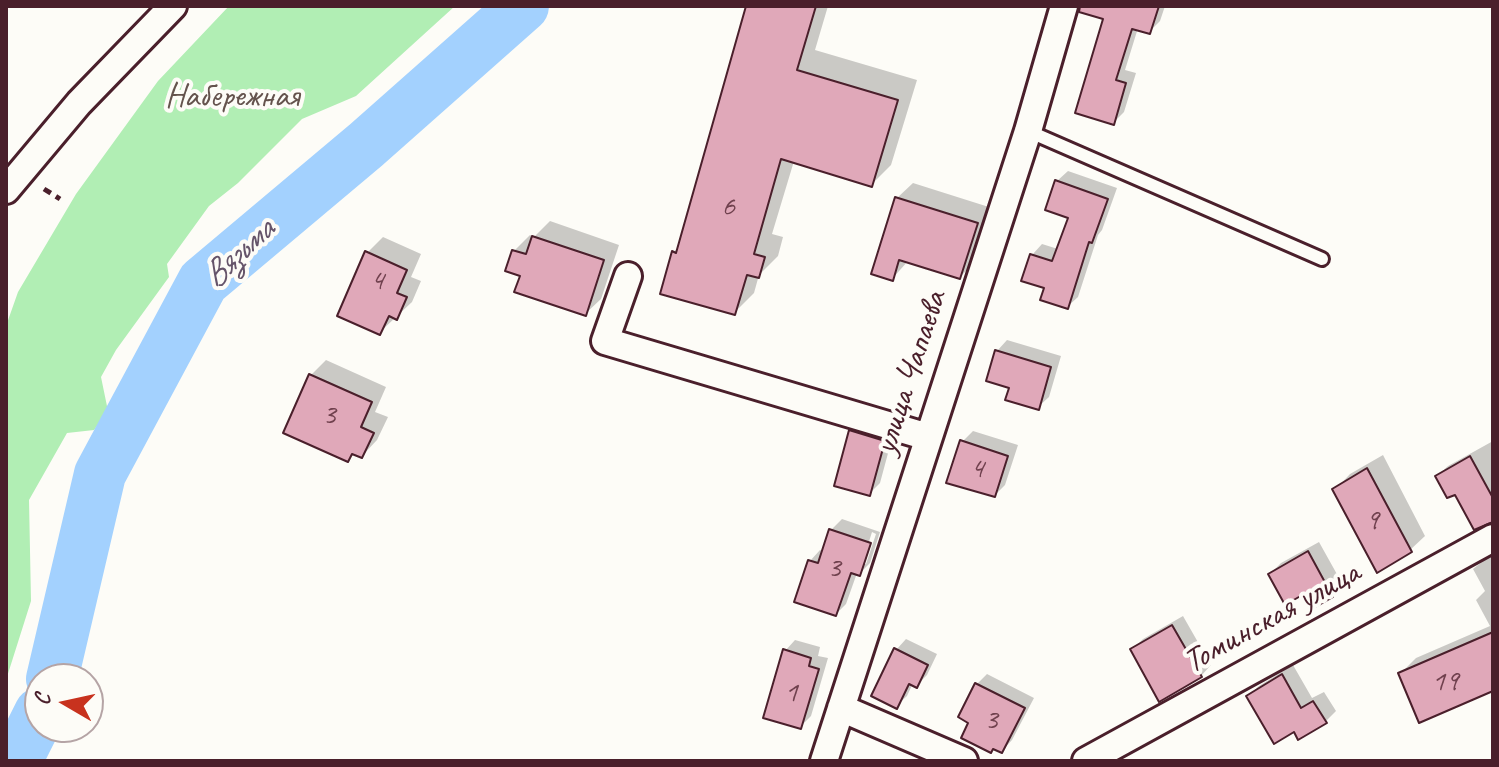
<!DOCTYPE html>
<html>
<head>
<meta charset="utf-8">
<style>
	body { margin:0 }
	#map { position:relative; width:1499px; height:767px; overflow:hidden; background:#fdfcf7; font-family:Caveat,sans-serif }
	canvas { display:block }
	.frame { position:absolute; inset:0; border:8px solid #4a1f2b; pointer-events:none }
	.north { position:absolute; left:24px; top:663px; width:80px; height:80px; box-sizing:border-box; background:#fdfcf7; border:2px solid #b5a4a5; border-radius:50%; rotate:279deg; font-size:22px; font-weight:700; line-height:32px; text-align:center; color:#4a1f2b }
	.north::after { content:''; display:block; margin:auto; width:28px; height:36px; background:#c8321e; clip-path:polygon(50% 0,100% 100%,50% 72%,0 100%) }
</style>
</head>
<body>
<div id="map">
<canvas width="1499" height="767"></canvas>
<div class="frame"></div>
<div class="north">С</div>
</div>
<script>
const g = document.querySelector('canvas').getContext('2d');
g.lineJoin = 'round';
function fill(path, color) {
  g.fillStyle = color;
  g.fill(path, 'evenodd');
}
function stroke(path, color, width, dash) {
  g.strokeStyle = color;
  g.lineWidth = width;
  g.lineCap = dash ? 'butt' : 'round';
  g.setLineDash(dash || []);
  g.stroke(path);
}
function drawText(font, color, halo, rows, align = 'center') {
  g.font = font + ' Caveat,sans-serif';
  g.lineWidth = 8;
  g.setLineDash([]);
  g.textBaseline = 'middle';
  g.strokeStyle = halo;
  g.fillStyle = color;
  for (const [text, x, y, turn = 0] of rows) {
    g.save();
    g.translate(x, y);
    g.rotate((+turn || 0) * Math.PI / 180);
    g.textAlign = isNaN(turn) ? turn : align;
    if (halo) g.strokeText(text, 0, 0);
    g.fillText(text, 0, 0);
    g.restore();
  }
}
const green = new Path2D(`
	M 229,6 L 455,6 L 356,96 L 302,119 L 238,183 L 209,206 L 167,264 L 169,277 L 116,350 L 101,377 L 108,411 L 94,430 L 67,433 L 29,500 L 31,601 L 6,680 L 6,326 L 18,292 L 76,194 L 158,81 Z`);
const shadow = new Path2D(`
	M 749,6 L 828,6 L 815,50 L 917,80 L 891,165 L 872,184 L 794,161 L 772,234 L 783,237 L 778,256 L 759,275 L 754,293 L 734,313 L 674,252 L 679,247 Z
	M 1109,6 L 1165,6 L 1160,21 L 1149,32 L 1138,28 L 1125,70 L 1136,73 L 1124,112 L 1113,123 Z
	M 1068,171 L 1117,188 L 1102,230 L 1098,235 L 1078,297 L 1067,307 L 1046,287 L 1032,255 L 1042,244 L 1058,249 L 1070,217 L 1057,181 Z
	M 913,183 L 992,208 L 975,262 L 960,277 L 908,261 L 892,279 L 897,198 Z
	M 550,221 L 619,245 L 601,299 L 585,314 L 522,275 L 514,251 L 530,235 L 534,237 Z
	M 383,237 L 421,254 L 411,277 L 421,281 L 412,302 L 380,332 L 367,253 Z
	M 1007,340 L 1061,356 L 1049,397 L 1038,407 L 1012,387 L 997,351 Z
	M 326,360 L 386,387 L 375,412 L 388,417 L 377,440 L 362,456 L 355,453 L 348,460 L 311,375 Z
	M 862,421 L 894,431 L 880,483 L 869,494 L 851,431 Z
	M 973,431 L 1018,445 L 1005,485 L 995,495 L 962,442 Z
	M 1493,441 L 1493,497 L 1466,511 L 1456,492 L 1437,476 L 1448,466 Z
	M 1383,455 L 1425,536 L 1409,551 L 1335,490 L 1350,474 Z
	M 842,519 L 880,532 L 870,563 L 859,574 L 857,573 L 846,604 L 836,614 L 810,561 L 820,550 L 824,551 L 831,530 ZM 872,532 L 876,534 L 866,564 L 862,564 Z
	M 1319,542 L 1343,585 L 1332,595 L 1313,606 L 1304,591 L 1270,574 L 1281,563 Z
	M 1493,553 L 1493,689 L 1400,674 L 1416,658 L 1490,626 L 1476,600 L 1485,591 L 1473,569 Z
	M 1183,616 L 1211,665 L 1201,676 L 1132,650 L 1143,639 Z
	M 906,639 L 937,654 L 927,675 L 917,685 L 913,683 L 907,696 L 896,706 L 896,650 Z
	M 795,640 L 820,647 L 818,656 L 828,658 L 811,716 L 800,727 L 785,651 Z
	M 1293,665 L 1312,698 L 1324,692 L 1336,711 L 1325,722 L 1294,729 L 1248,696 L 1259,686 Z
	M 987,674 L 1034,698 L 1012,740 L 1002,751 L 994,747 L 971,722 L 977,684 Z`);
const river = new Path2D(`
	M 52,679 L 100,474 L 203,282 L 366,145 L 523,6
	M 16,761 L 40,713`);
const building = new Path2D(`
	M 746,6 L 816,6 L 797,70 L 898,100 L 872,187 L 781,159 L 754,254 L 765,257 L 759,278 L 747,275 L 735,315 L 660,294 L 672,251 L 676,253 Z
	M 1080,6 L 1159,6 L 1150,34 L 1132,29 L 1116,80 L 1126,83 L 1114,125 L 1075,113 L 1103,19 L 1079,12 Z
	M 1055,180 L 1108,199 L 1092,243 L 1089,242 L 1068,309 L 1040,300 L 1044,288 L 1021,281 L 1030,254 L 1052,261 L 1068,218 L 1045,210 Z
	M 895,197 L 978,223 L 960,279 L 899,260 L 893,281 L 871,274 Z
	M 532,236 L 604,260 L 586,316 L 514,292 L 520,276 L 505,271 L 512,250 L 526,254 Z
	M 365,251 L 407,270 L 397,293 L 407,297 L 397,320 L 389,316 L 380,335 L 337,316 Z
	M 995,350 L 1051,367 L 1039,410 L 1005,400 L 1009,388 L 986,381 Z
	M 309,374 L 372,402 L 361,427 L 374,433 L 362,458 L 352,454 L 348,462 L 283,433 Z
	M 849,430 L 885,441 L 870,496 L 834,486 Z
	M 960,440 L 1008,456 L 995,497 L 946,483 Z
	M 1470,456 L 1493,498 L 1493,522 L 1474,530 L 1455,495 L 1447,498 L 1435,476 Z
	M 1367,468 L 1412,552 L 1377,573 L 1332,489 Z
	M 829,529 L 871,543 L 860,576 L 851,573 L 836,616 L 794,602 L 808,560 L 818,563 Z
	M 1308,551 L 1333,597 L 1312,609 L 1304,594 L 1285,605 L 1268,574 Z
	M 1172,625 L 1202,677 L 1159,702 L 1130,649 Z
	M 1493,632 L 1493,691 L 1419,723 L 1398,673 Z
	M 894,648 L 928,665 L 917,688 L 909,684 L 897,709 L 871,696 Z
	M 783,649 L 811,658 L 809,666 L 819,669 L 801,729 L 763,718 Z
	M 1282,674 L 1301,708 L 1313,701 L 1327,723 L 1298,740 L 1294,732 L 1274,744 L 1246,696 Z
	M 975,683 L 1025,708 L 1002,753 L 993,749 L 991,753 L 961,738 L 968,723 L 958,717 Z`);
const path = new Path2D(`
	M 44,189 L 60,199`);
const lane = new Path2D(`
	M 1028,131 L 1322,259`);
const street = new Path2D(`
	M 6,190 L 79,103 L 173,6
	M 628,276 L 605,341 L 928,437
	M 841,708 L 964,761
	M 824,761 L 1028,131 L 1064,6
	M 1086,761 L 1493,538`);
const numberNames = [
	["6",728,207],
	["4",377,281],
	["3",329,415],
	["4",977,469],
	["9",1372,521],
	["3",834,568],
	["19",1445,682],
	["1",791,693],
	["3",991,720]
];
const parkNames = [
	["Набережная",232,97]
];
const streetNames = [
	["улица Чапаева",911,373,-72],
	["Томинская улица",1272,618,-29]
];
const waterNames = [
	["Вязьма",239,254,-43]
];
fill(green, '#b1eeb4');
fill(shadow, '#0003');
stroke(river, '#a3d1fe', 52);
fill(building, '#e0a8b9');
stroke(building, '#4a1f2b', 2);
stroke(lane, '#4a1f2b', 18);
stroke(street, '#4a1f2b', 32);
stroke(path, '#4a1f2b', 5, [8, 6]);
stroke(lane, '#fdfcf7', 12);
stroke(street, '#fdfcf7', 26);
drawText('30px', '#70414e', null, numberNames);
drawText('34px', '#64534d', '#fdfcf7', parkNames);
drawText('34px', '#4a1f2b', '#fdfcf7', streetNames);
drawText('italic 36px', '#65546a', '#fdfcf7', waterNames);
</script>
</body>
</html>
